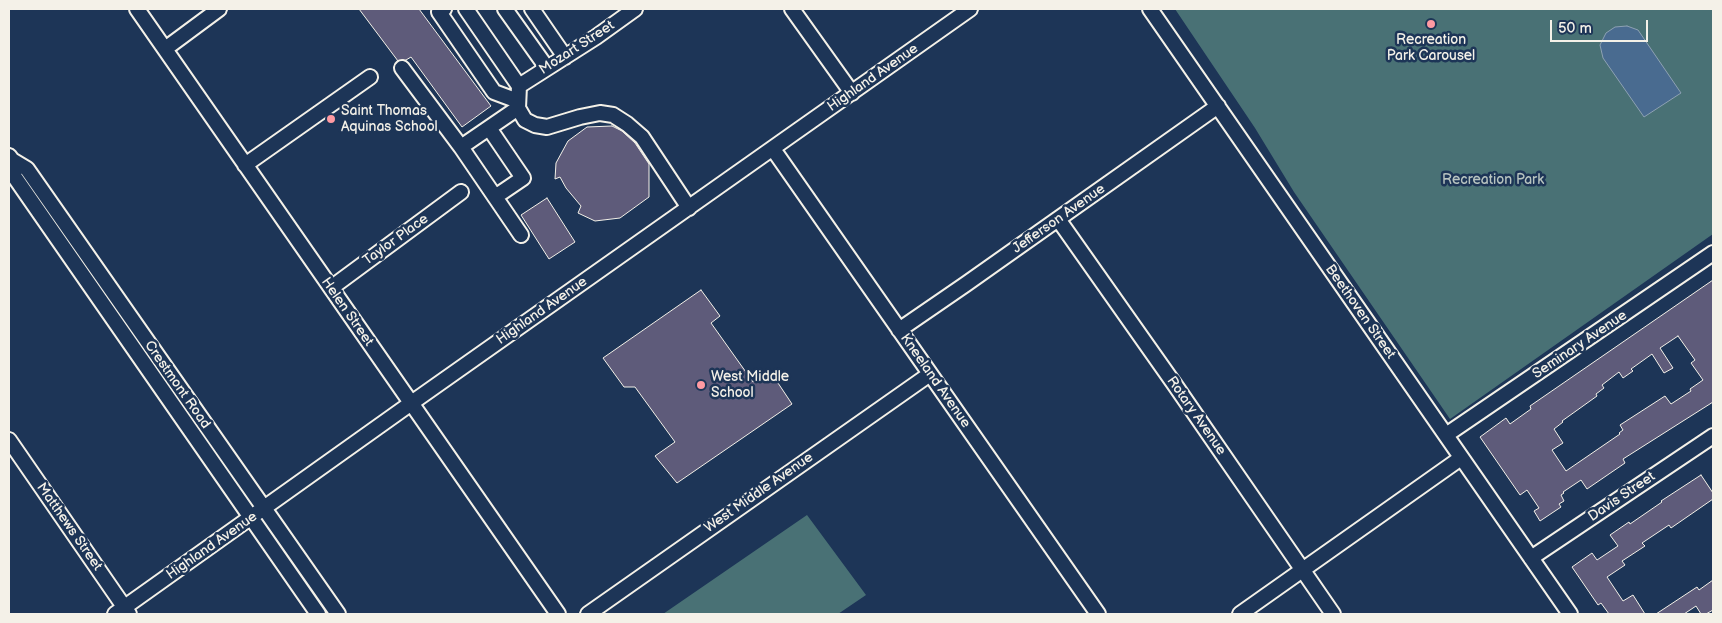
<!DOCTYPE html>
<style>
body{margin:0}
#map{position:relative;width:1722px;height:623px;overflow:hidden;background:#1d3557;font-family:"Balsamiq Sans",sans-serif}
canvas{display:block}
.frame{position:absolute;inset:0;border:10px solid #f4f1e8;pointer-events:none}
.scale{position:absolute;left:1550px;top:20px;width:98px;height:22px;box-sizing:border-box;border:2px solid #f4f1e8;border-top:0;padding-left:6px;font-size:15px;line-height:18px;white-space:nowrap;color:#f4f1e8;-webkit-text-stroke:4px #1d3557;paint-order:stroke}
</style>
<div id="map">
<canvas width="1722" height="623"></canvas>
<div class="frame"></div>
<div class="scale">50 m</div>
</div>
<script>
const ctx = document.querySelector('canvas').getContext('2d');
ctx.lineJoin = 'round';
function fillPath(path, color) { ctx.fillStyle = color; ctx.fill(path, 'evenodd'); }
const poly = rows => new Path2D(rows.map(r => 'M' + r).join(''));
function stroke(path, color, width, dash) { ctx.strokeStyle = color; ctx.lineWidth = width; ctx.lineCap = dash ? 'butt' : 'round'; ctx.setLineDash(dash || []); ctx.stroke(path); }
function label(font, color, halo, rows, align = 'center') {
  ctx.font = font + ' "Balsamiq Sans",sans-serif'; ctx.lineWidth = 5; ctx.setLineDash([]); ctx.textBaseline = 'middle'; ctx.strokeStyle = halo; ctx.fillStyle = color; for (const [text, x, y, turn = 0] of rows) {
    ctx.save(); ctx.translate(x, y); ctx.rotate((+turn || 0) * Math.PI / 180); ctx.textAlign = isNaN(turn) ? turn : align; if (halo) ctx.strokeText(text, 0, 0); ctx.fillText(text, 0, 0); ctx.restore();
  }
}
const green = poly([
 [1175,9,1713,9,1713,234,1450,419,1294,192,1255,128],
 [807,515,866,595,838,614,663,614]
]);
const water = poly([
 [1627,26,1638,30,1681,93,1644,117,1603,58,1600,45,1606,33,1615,27,1627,26]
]);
const building = poly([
 [359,9,419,9,491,106,462,127,411,57,406,60,398,61,359,9],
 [612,126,622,131,635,143,649,164,649,197,620,218,595,221,578,213,581,206,566,188,560,177,555,179,556,163,568,141,587,127,612,126],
 [547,198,575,242,549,259,521,215,547,198],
 [1713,280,1713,402,1623,459,1625,463,1587,489,1581,480,1563,492,1564,493,1561,495,1564,501,1559,504,1561,507,1540,521,1534,511,1539,508,1527,490,1520,495,1480,437,1506,418,1510,424,1531,409,1530,406,1713,280],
 [1678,336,1695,360,1691,363,1703,380,1690,389,1691,391,1671,404,1665,396,1620,425,1623,430,1619,433,1620,434,1566,471,1552,450,1563,443,1554,429,1563,422,1562,421,1597,396,1596,394,1604,388,1602,385,1619,372,1623,378,1633,371,1631,369,1652,354,1664,373,1673,368,1660,348,1678,336],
 [701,290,720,316,711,323,753,382,770,371,792,404,677,483,655,456,675,442,635,387,624,387,603,358,701,290],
 [1701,475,1713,493,1713,499,1671,528,1669,525,1642,543,1645,546,1622,561,1625,565,1607,577,1623,601,1633,595,1645,614,1609,614,1601,603,1598,605,1572,567,1592,553,1597,560,1618,546,1610,535,1629,522,1630,524,1662,502,1661,501,1701,475],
 [1713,580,1713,610,1706,614,1701,614,1696,606,1684,614,1656,614,1697,587,1699,590,1713,580]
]);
const minor = poly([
 [137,9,558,614],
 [444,9,439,12,494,92,518,101],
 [466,9,519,86,518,108,525,120,535,125,547,127,580,117,600,113,613,115,627,124,642,137,689,208],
 [505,9,547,68],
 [532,9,565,57],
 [792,9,852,93],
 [1150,9,1570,614],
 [165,49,219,9],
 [402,68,461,147,521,235],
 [519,86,596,37,635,9],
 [489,128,523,178,495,197],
 [461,147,518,108],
 [773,149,1098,614],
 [9,156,12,160,27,169,338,614],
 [12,160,14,176,318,614],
 [245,165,370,77],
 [1058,219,1175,385,1333,614],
 [331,288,461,192],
 [899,330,966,284,1218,106],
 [1446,435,1713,253],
 [9,440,129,614],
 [1531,558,1713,436],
 [115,614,410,404,970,9],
 [588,614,930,374],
 [1240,614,1461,458]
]);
const markers = [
 [1431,24,5,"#ff9aa2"],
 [331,119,5,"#ff9aa2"],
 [701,385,5,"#ff9aa2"]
];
const poiNames = [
 ["Recreation",1431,40,"center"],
 ["Park Carousel",1431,56,"center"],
 ["Saint Thomas",341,111],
 ["Aquinas School",341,127],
 ["West Middle",711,377],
 ["School",711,393]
];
const streetNames = [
 ["Mozart Street",577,48,-33],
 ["Highland Avenue",873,78,-35],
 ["Jefferson Avenue",1059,219,-35],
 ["Taylor Place",396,240,-36],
 ["Highland Avenue",542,311,-35],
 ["Helen Street",347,312,55],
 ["Beethoven Street",1360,312,55],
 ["Seminary Avenue",1580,345,-34],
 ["Kneeland Avenue",935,381,55],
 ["Crestmont Road",177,385,55],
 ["Rotary Avenue",1196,416,55],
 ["West Middle Avenue",759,493,-35],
 ["Davis Street",1622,497,-34],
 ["Matthews Street",69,527,55],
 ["Highland Avenue",212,546,-35]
];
const parkNames = [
 ["Recreation Park",1493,180]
];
fillPath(green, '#497175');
fillPath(water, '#496b90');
stroke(water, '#8da1b3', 1);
fillPath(building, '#5e5b7a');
stroke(building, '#f4f1e8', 1);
stroke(minor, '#f4f1e8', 18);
stroke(minor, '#1d3557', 14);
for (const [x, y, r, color] of markers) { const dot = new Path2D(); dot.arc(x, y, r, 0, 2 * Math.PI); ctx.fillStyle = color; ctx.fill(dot); stroke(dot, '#1d3557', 2); }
label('14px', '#f4f1e8', '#1d3557', poiNames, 'left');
label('14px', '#f4f1e8', '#1d3557', streetNames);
label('14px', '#b8c4c0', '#1d3557', parkNames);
</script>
